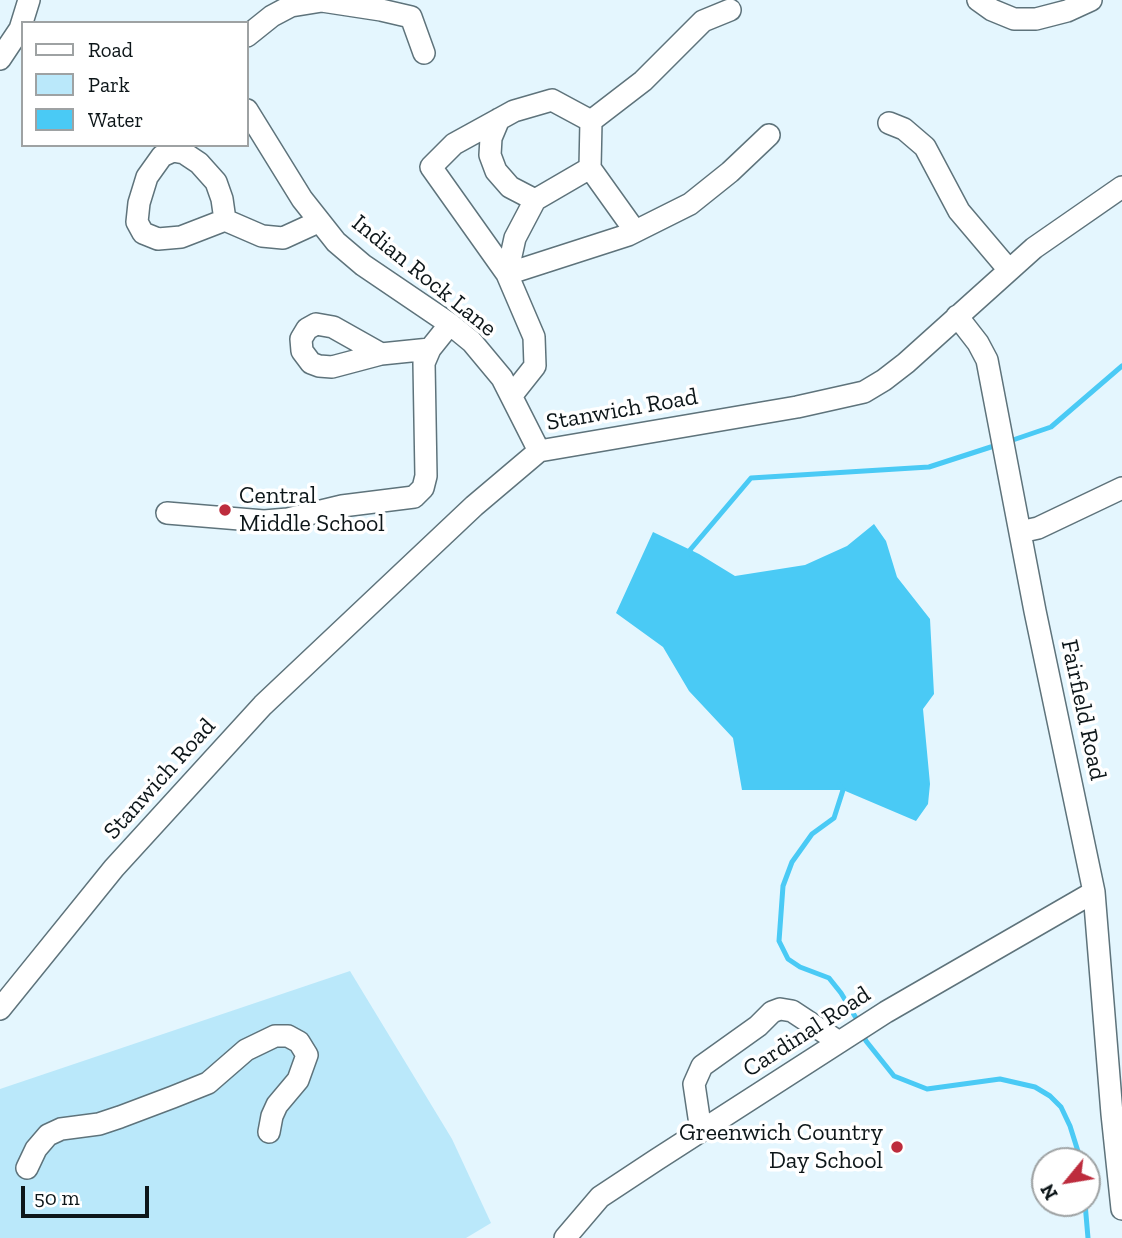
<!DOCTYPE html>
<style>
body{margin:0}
#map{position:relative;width:1122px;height:1238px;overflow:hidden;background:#e4f6fe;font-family:"Zilla Slab",serif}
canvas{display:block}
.legend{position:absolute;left:21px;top:21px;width:228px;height:126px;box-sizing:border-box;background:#fff;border:2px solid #9ea2a3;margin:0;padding:9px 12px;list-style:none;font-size:21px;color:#0d1619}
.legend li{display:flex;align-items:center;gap:14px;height:35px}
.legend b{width:35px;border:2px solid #9ea2a3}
.north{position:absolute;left:1031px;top:1147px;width:70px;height:70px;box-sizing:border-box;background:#fff;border:2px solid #9ea2a3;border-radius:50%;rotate:240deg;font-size:19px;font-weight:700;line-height:28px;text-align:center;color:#0d1619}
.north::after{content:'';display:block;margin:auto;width:24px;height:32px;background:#bd2c3d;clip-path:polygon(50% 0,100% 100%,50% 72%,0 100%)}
.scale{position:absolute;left:21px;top:1186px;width:128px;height:32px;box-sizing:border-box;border:4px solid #0d1619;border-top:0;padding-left:9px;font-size:21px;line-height:24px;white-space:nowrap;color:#0d1619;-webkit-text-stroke:5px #fff;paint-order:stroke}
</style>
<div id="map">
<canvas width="1122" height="1238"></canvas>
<ul class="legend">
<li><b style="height:9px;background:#fff"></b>Road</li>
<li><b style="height:19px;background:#bae8fa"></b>Park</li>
<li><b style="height:19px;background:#4acaf5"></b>Water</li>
</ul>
<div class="north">N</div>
<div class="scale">50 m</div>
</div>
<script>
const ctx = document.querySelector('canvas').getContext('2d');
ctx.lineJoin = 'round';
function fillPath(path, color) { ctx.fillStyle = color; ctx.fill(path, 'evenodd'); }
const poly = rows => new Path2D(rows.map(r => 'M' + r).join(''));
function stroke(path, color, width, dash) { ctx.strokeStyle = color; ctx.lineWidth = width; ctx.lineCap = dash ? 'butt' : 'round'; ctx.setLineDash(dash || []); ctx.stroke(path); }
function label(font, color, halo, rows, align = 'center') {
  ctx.font = font + ' "Zilla Slab",serif'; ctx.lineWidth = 7; ctx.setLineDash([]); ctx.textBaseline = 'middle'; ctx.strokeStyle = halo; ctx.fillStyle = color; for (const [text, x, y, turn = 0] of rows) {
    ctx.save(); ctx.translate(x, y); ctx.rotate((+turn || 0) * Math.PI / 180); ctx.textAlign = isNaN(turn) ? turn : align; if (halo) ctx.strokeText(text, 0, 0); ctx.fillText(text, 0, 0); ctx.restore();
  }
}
const green = poly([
 [350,971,452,1139,491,1223,466,1238,0,1238,0,1089]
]);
const water = poly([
 [874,524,886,541,897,577,930,619,934,694,923,709,930,784,928,804,916,821,843,790,742,790,733,738,689,691,663,647,616,613,653,532,699,554,735,576,805,565,847,546]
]);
const stream = poly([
 [1007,442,1051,427,1122,366],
 [692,556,690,550,751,478,929,467,997,445],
 [839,784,843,790,834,818,812,834,792,862,783,886,779,941,788,959,800,967,829,978,841,993,859,1023],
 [862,1032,866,1041,894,1076,927,1089,1000,1079,1035,1087,1050,1096,1061,1107,1070,1126,1081,1161],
 [1085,1203,1088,1238]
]);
const minor = poly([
 [978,0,992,10,1014,19,1036,19,1067,11,1091,0],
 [247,36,272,16,291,6,322,1,381,10,411,17,424,53],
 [0,59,20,29,29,0],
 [247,110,302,199,336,242,363,265,450,324,472,342,502,378,539,451],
 [499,119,491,138,490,155,496,171,510,187,535,200],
 [591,121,552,100,514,111,454,144,431,167,507,274,628,235,690,204,730,172,769,135],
 [889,123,904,129,925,147,959,211,1009,270],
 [590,168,635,231],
 [225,220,222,199,216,182,199,163,184,153,173,151,162,156,147,177,139,203,137,222,143,233,158,239,181,237,225,220,262,236,283,238,318,222],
 [957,316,978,343,987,360,1035,611,1094,892,1112,1114,1122,1209],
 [381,354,332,367,319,366,311,363,302,351,301,339,307,329,316,324,333,327,381,354,430,349],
 [512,395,535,366,534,337,507,274,515,238,535,200,590,168,591,121,643,81,703,21,730,10],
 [167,513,264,521,288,519,342,506,414,497,423,488,426,476,424,363,430,349,450,324],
 [1020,532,1038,528,1122,488],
 [0,1009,114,868,263,705,474,506,539,451,797,407,864,392,884,380,906,363,1034,248,1122,187],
 [701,1131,694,1084,702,1066,758,1026,772,1012,780,1009,792,1011,839,1042],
 [27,1168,36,1149,48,1135,61,1129,99,1124,120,1117,173,1097,208,1083,246,1050,275,1036,288,1036,299,1042,307,1055,298,1080,277,1105,272,1116,269,1132],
 [565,1238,600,1197,656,1160,886,1012,1094,892]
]);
const markers = [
 [225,510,7,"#bd2c3d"],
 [897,1147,7,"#bd2c3d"]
];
const streetNames = [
 ["Indian Rock Lane",424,276,39],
 ["Stanwich Road",622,410,-10],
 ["Fairfield Road",1083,710,78],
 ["Stanwich Road",160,779,-48],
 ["Cardinal Road",807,1032,-33]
];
const poiNames = [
 ["Central",239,496],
 ["Middle School",239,524],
 ["Greenwich Country",883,1133,"right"],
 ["Day School",883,1161,"right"]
];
fillPath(green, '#bae8fa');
fillPath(water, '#4acaf5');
stroke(stream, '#4acaf5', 5);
stroke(minor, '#5e737b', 24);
stroke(minor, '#fff', 21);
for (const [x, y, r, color] of markers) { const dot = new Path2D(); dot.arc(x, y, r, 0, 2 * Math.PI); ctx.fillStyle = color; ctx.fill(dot); stroke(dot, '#fff', 2.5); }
label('24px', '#0d1619', '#fff', streetNames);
label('24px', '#0d1619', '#fff', poiNames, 'left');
</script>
